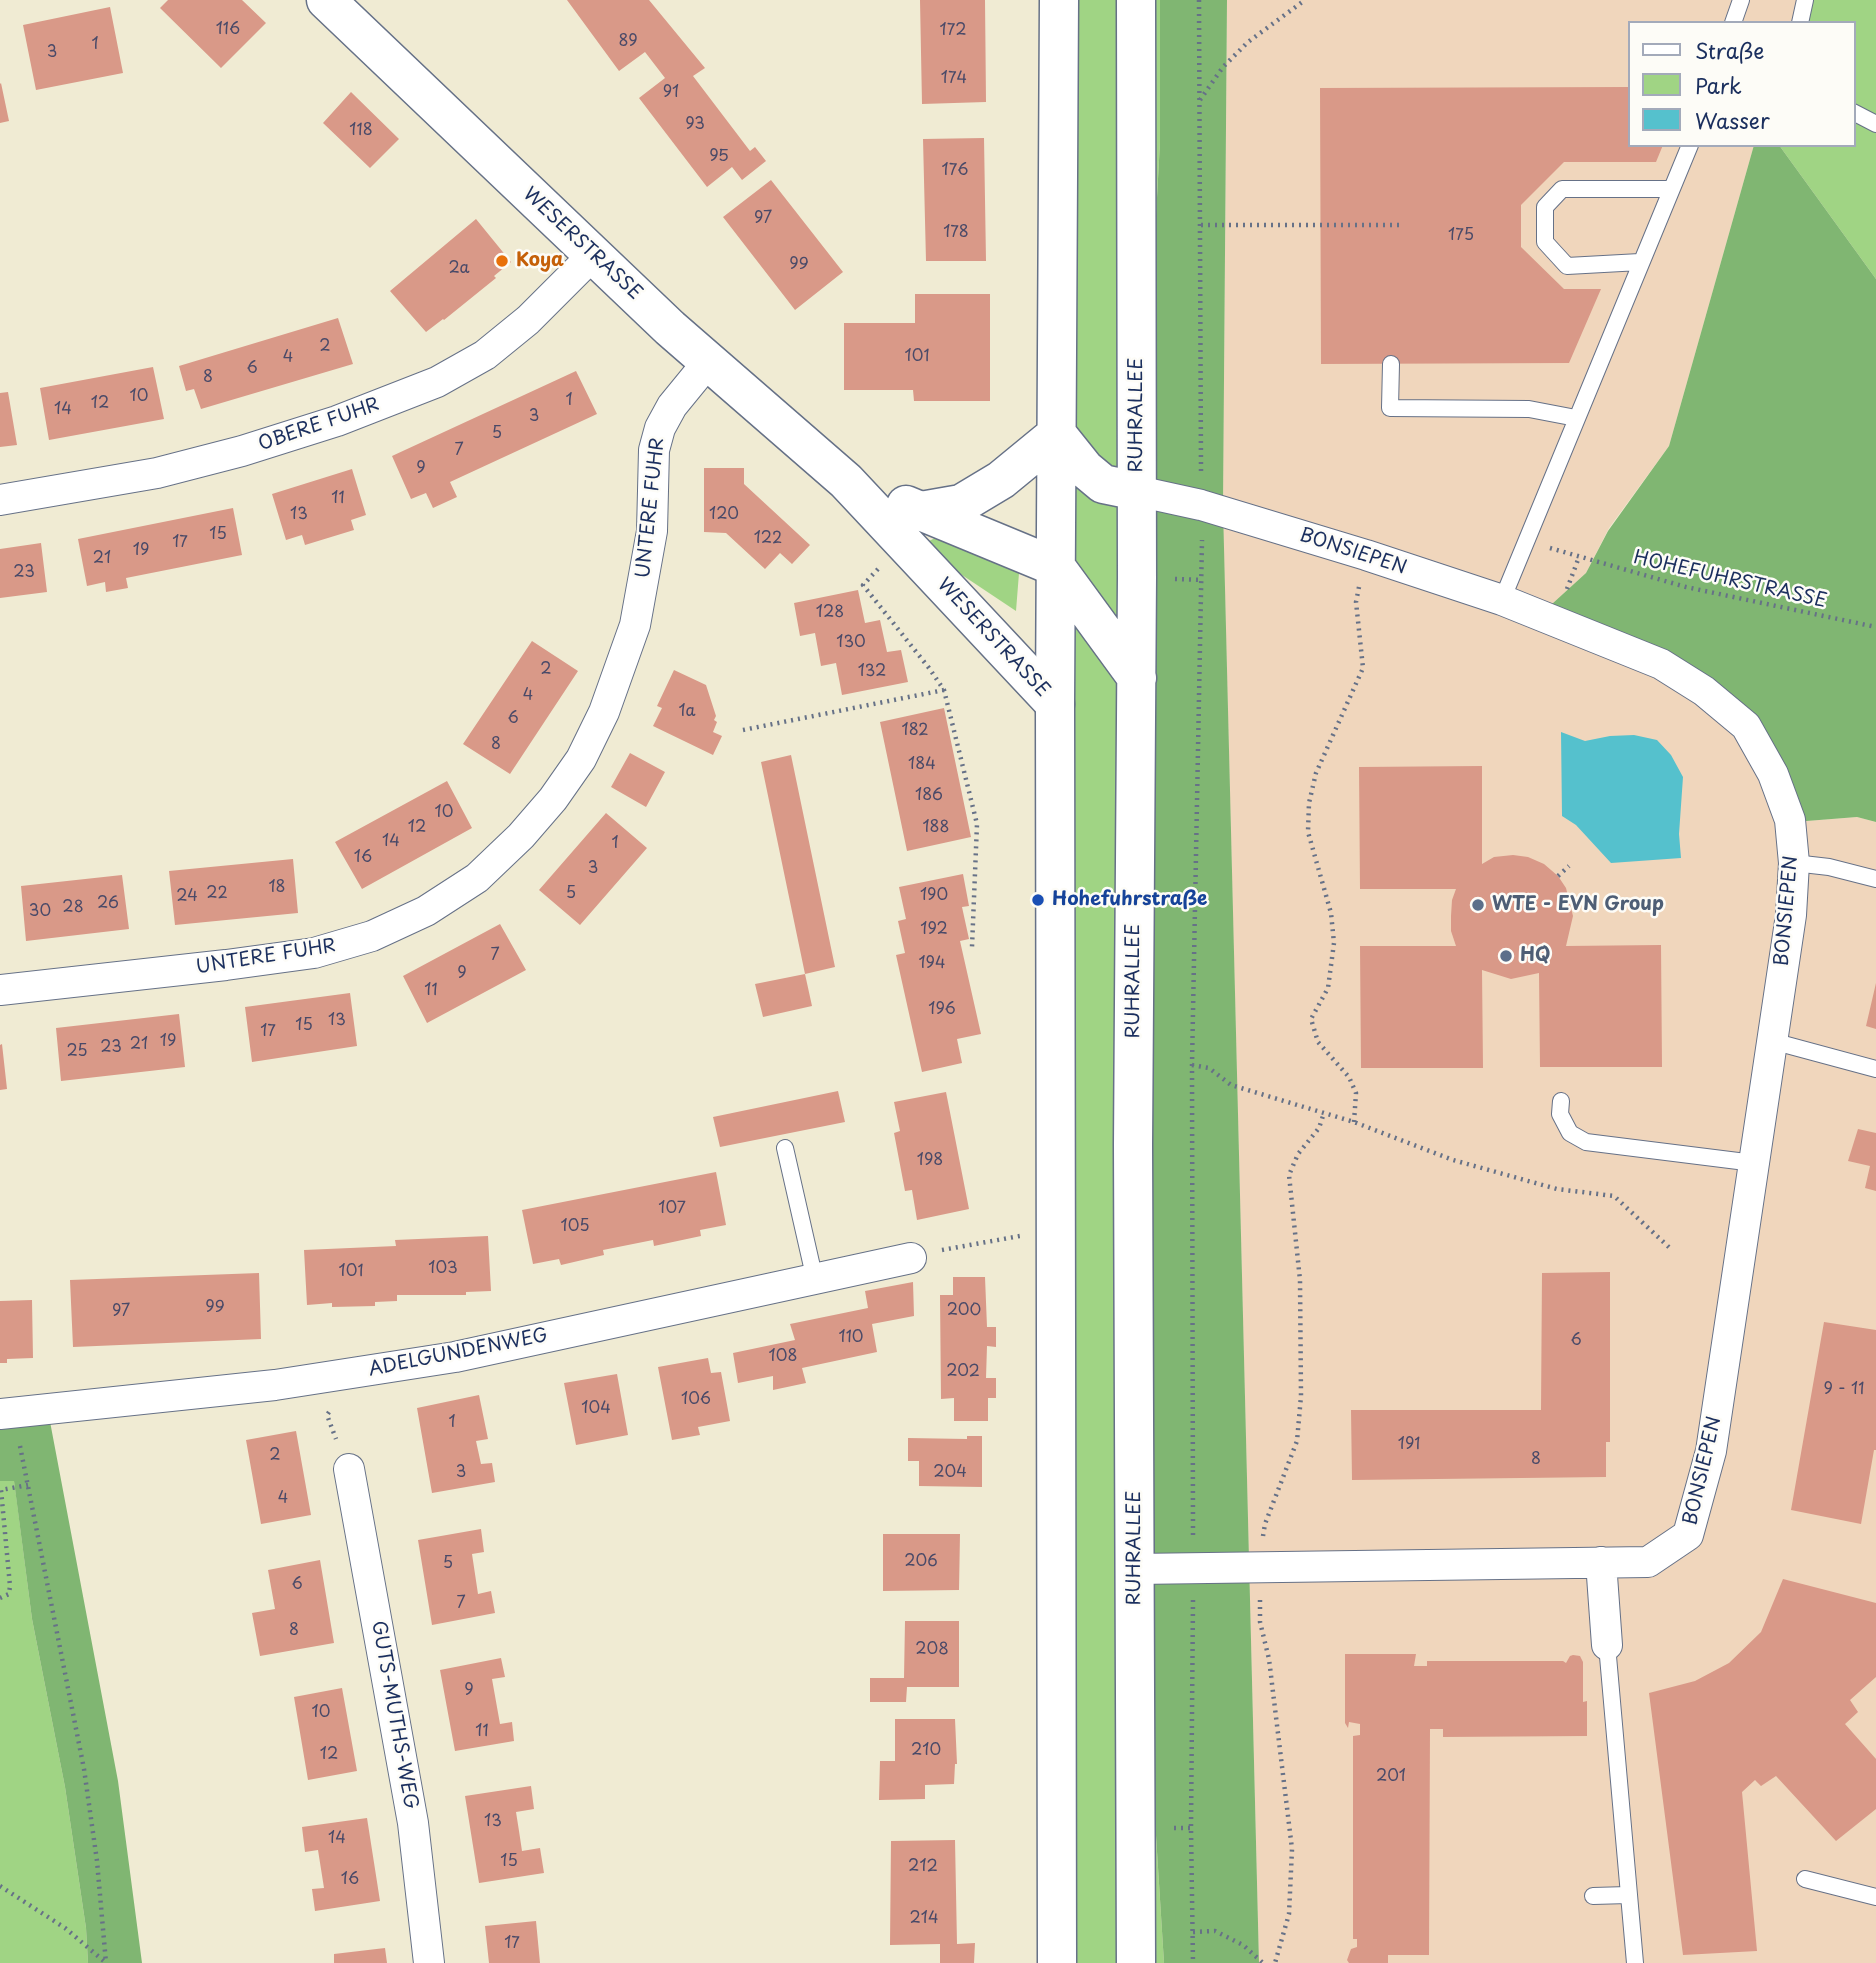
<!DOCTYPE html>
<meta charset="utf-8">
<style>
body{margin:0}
#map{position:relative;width:1876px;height:1963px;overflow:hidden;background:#f0ebd3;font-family:"Playpen Sans",sans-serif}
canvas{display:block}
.legend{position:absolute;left:1628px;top:21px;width:228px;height:126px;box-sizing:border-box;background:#fdfcf7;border:2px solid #a3aaba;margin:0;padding:9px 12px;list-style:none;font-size:21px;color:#1b2f5e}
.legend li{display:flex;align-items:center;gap:14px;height:35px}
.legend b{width:35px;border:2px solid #a3aaba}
</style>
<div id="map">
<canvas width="1876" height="1963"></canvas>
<ul class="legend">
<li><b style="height:9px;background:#fff"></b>Straße</li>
<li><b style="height:19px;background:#a0d484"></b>Park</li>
<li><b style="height:19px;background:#55c1cd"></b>Wasser</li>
</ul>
</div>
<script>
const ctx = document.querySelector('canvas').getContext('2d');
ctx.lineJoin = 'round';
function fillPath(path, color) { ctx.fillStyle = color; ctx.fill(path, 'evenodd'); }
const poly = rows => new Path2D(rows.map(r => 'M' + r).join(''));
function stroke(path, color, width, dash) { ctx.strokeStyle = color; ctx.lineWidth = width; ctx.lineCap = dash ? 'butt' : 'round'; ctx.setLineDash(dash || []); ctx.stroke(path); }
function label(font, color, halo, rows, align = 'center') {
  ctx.font = font + ' "Playpen Sans",sans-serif'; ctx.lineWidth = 5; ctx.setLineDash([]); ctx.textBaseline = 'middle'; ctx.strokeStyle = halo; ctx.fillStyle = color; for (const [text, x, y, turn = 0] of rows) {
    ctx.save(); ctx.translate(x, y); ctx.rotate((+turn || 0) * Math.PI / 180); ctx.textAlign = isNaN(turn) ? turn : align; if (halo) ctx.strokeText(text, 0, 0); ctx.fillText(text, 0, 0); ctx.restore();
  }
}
const built = poly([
 [1227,0,1803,0,1798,23,1629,23,1629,145,1754,145,1669,446,1609,528,1586,573,1541,614,1223,507],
 [1223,516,1662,667,1745,727,1794,822,1857,817,1876,822,1876,1963,1259,1963]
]);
const green = poly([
 [1062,0,1160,0,1160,142,1148,363,1148,1708,1164,1963,1059,1963],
 [1807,0,1876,0,1876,279,1779,145,1853,145,1853,23,1801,23],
 [939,536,1019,573,1016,611,932,555,929,541],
 [14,1480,32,1619,65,1787,86,1928,88,1963,0,1963,0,1481]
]);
const forest = poly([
 [1160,0,1227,0,1223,507,1259,1963,1164,1963,1148,1708,1148,363,1160,142],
 [1754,145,1779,145,1876,279,1876,822,1857,817,1794,822,1747,724,1541,614,1586,573,1608,531,1669,446],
 [48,1411,118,1781,142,1963,88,1963,86,1928,65,1787,32,1619,14,1481,0,1481,0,1417]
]);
const water = poly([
 [1561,732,1585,741,1610,736,1634,735,1657,740,1671,755,1683,777,1679,834,1681,858,1611,863,1576,825,1562,816]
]);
const building = poly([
 [168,0,242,0,266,23,221,68,160,8],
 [567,0,649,0,705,68,693,76,750,151,755,147,766,161,742,180,732,167,707,187,639,98,665,78,645,52,619,71],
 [920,0,985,0,986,102,922,104],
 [110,7,123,73,36,90,23,25],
 [1,83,9,121,0,123,0,84],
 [1629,87,1629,145,1663,145,1656,162,1564,162,1521,205,1521,247,1564,289,1601,289,1569,363,1321,364,1320,88],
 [351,92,399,139,370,168,323,123],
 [984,138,986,261,926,261,923,139],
 [771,180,843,272,795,310,723,217],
 [476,219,511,262,494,276,496,278,444,320,443,319,426,332,390,291],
 [915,294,990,294,990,401,914,401,913,390,844,390,844,323,915,323],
 [338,318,353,364,201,409,194,389,186,391,179,366],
 [153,367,164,419,49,440,40,388],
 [576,371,597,414,450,482,457,497,433,508,426,493,411,499,392,456],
 [8,392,17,445,0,447,0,393],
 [704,468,744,468,744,484,810,545,792,564,780,553,765,569,726,533,704,532],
 [352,469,366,515,351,520,354,530,305,545,302,535,286,540,272,494],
 [233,508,242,555,126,578,128,588,106,592,105,582,87,586,78,539],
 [41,543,47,592,0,598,0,549],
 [858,590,865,623,880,620,887,652,901,650,908,682,842,695,836,663,821,666,815,633,800,636,794,603],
 [532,641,578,671,510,774,463,744],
 [674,670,706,685,716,716,714,720,717,722,713,732,722,736,713,755,653,726,662,708,657,706],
 [944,708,971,837,907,851,880,722],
 [630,753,665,772,646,807,611,787],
 [791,755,835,967,805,974,761,762],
 [1482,766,1482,864,1494,857,1513,855,1528,857,1544,864,1558,876,1566,888,1573,916,1566,946,1661,945,1662,1067,1540,1067,1539,973,1511,979,1482,970,1483,1068,1361,1068,1360,946,1456,946,1451,931,1451,916,1452,900,1456,889,1360,889,1359,767],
 [447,781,472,828,362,889,335,842],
 [606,813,647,848,580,925,539,890],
 [293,859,298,913,175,925,169,871],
 [963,874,969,906,962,907,969,939,960,941,981,1034,957,1039,962,1063,922,1072,896,955,905,953,898,921,906,919,899,887],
 [122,875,129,929,26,941,21,886],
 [500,924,526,970,427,1023,403,976],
 [805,974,812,1006,763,1017,755,984],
 [1876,983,1876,1029,1866,1026],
 [350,993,357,1046,252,1062,245,1007],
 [179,1014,185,1067,61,1081,56,1028],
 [2,1044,7,1089,0,1090,0,1045],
 [838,1091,845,1122,720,1147,713,1117],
 [946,1092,969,1209,917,1220,912,1190,905,1191,894,1133,900,1131,894,1102],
 [1858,1129,1876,1133,1876,1191,1865,1188,1870,1166,1848,1161],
 [716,1172,726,1225,700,1230,701,1236,654,1246,653,1240,603,1250,604,1255,561,1265,559,1259,533,1264,522,1210],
 [488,1236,491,1291,466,1292,466,1295,397,1295,397,1301,375,1302,375,1306,332,1307,332,1303,307,1305,304,1250,396,1246,395,1240],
 [1610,1272,1610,1442,1606,1442,1606,1477,1352,1480,1351,1410,1541,1410,1542,1273],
 [259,1273,261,1339,73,1347,70,1280],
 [953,1277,985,1277,987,1327,996,1327,996,1347,987,1346,986,1378,996,1378,996,1398,988,1398,988,1421,954,1421,954,1398,941,1399,940,1295,953,1295],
 [913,1282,914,1316,872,1324,877,1352,802,1368,806,1383,773,1390,773,1376,738,1383,733,1353,795,1340,790,1324,868,1308,865,1291],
 [32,1300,33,1358,7,1359,7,1363,0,1363,0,1301],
 [1824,1322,1876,1330,1876,1450,1874,1450,1861,1524,1791,1510],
 [708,1358,711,1373,721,1372,730,1421,698,1427,700,1435,672,1440,658,1367],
 [617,1374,628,1435,576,1445,564,1383],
 [479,1395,488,1439,476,1441,481,1464,492,1463,495,1482,432,1493,417,1408],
 [296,1431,311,1515,261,1524,246,1440],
 [967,1436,982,1436,982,1487,919,1486,919,1461,908,1461,908,1438,967,1439],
 [481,1529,484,1552,472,1554,478,1594,491,1591,495,1613,432,1625,418,1540],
 [883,1534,960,1534,959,1590,883,1591],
 [320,1560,334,1643,260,1656,252,1613,275,1609,268,1570],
 [1783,1579,1876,1603,1876,1677,1850,1700,1858,1712,1845,1724,1876,1759,1876,1809,1836,1841,1776,1776,1761,1786,1755,1780,1742,1792,1757,1951,1683,1955,1649,1693,1695,1681,1729,1663,1761,1632],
 [905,1621,959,1621,959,1687,907,1687,906,1702,870,1702,870,1678,904,1678],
 [1345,1654,1416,1654,1414,1666,1427,1666,1427,1661,1563,1661,1566,1663,1570,1656,1573,1655,1580,1656,1583,1662,1583,1702,1587,1701,1587,1736,1443,1737,1443,1729,1430,1729,1429,1955,1388,1955,1388,1963,1349,1963,1347,1960,1351,1949,1357,1947,1357,1939,1353,1939,1353,1736,1360,1735,1360,1724,1349,1722,1348,1728,1345,1723],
 [501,1658,505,1677,492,1679,500,1724,512,1722,514,1741,455,1751,440,1670],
 [342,1688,357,1771,308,1780,294,1697],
 [895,1719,955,1719,957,1764,955,1764,954,1784,925,1785,925,1799,879,1800,880,1761,895,1761],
 [531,1786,534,1809,516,1812,519,1831,522,1851,540,1848,544,1873,479,1883,465,1796],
 [367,1818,380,1901,315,1911,312,1889,324,1888,318,1850,305,1852,302,1827],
 [955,1840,957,1944,975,1943,974,1963,940,1963,940,1944,890,1945,891,1841],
 [536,1921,540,1963,489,1963,485,1926],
 [385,1948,387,1963,334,1963,334,1954]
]);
const path = poly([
 [1199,0,1201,471],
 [1200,100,1223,67,1248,42,1305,0],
 [1201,225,1400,225],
 [1550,548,1686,587,1876,627],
 [878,569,863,585,929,668,944,690,977,824,972,947],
 [1175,579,1202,580],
 [1567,589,1579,557],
 [743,730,944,690],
 [1558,876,1569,866],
 [1192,1065,1209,1068,1231,1085,1354,1122,1453,1160,1557,1189,1614,1196,1672,1250],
 [1354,1122,1356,1093,1349,1077,1318,1042,1311,1019,1328,988,1334,943,1331,913,1308,832,1309,803,1316,773,1363,668,1356,602,1359,587],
 [942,1250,1020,1236],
 [329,1412,327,1415,336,1439],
 [20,1446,84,1769,97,1861,106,1963],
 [1193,1535,1192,1065,1202,540],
 [1263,1536,1265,1524,1297,1441,1301,1396,1300,1280,1289,1175,1298,1154,1319,1128,1324,1113],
 [0,1598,9,1594,10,1586,1,1490,28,1485],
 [1193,1600,1191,1828,1193,1963],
 [1260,1600,1260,1622,1269,1659,1292,1849,1289,1914,1275,1963],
 [1174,1828,1191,1828],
 [0,1886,65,1928,105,1962],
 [1193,1932,1215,1931,1243,1945,1263,1963]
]);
const service = poly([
 [1733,23,1741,0],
 [1800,23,1805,0],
 [1853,112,1876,124],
 [1640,262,1567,266,1545,242,1545,207,1562,189,1671,189],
 [1391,364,1390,408,1529,409,1576,418],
 [1502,600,1690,145],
 [1794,863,1829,867,1876,879],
 [1772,1041,1876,1069],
 [1561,1101,1560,1114,1570,1133,1586,1142,1754,1163],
 [785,1148,815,1280],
 [1607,1645,1635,1963],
 [1805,1879,1876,1897],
 [1593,1896,1628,1895]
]);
const minor = poly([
 [0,500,157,473,242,451,337,421,437,382,485,355,528,320,593,255],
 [0,990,226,965,314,953,372,936,426,911,477,878,521,836,553,799,581,759,604,712,635,625,652,531,654,450,660,428,672,406,708,362],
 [0,1414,275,1385,455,1357,911,1258],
 [349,1469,413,1823,429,1963],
 [1601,1562,1607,1645],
 [1135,1569,1648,1562,1688,1535,1711,1451,1791,915,1794,863,1790,820,1773,774,1746,726,1704,691,1661,664,1502,600,1366,555,1201,505,1137,491]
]);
const tertiary = poly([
 [326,0,670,328,846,481,1055,704],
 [906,505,1056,567]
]);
const primary = poly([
 [1057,434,1085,469,1103,484,1137,491],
 [921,511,961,504,1001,480,1057,434],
 [1056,567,1137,678],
 [1057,1963,1055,704,1059,0],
 [1136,1963,1133,1144,1137,577,1136,0]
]);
const markers = [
 [502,261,7,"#e8710a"],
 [1038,900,7,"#1a4fb4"],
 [1478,905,7,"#5c6f8a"],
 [1506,956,7,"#5c6f8a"]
];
const numberNames = [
 ["116",228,30],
 ["172",953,31],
 ["89",628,42],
 ["1",95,45],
 ["3",52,53],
 ["174",954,79],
 ["91",671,93],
 ["93",695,125],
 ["118",361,131],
 ["95",719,157],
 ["176",955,171],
 ["97",763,219],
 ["178",956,233],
 ["175",1461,236],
 ["99",799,265],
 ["2a",459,269],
 ["2",325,347],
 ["101",917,357],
 ["4",288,358],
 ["6",252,369],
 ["8",208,378],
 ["10",139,397],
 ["1",569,401],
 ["12",100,404],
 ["14",63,410],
 ["3",534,417],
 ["5",497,434],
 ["7",459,451],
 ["9",421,469],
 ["11",338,499],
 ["13",299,515],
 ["120",724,515],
 ["15",218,535],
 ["122",768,539],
 ["17",180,543],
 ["19",141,551],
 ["21",102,559],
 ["23",24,573],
 ["128",830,613],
 ["130",851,643],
 ["2",546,670],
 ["132",872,672],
 ["4",528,696],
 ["1a",687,712],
 ["6",513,719],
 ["182",915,731],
 ["8",496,745],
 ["184",922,765],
 ["186",929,796],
 ["10",444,813],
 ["12",417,828],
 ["188",936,828],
 ["14",391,842],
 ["1",615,844],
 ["16",363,858],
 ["3",593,869],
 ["18",277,888],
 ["22",217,894],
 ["5",571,894],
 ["190",934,896],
 ["24",187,897],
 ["26",108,904],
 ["28",73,908],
 ["30",40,912],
 ["192",934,930],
 ["7",495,956],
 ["194",932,964],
 ["9",462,974],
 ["11",431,991],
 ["196",942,1010],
 ["13",337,1021],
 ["15",304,1026],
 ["17",268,1032],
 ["19",168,1042],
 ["21",139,1045],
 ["23",111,1048],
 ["25",77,1052],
 ["198",930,1161],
 ["107",672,1209],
 ["105",575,1227],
 ["103",443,1269],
 ["101",351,1272],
 ["99",215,1308],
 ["200",964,1311],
 ["97",121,1312],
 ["110",851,1338],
 ["6",1576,1341],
 ["108",783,1357],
 ["202",963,1372],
 ["9 - 11",1844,1390],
 ["106",696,1400],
 ["104",596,1409],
 ["1",452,1423],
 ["191",1409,1445],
 ["2",275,1456],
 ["8",1536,1460],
 ["3",461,1473],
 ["204",950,1473],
 ["4",283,1499],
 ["206",921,1562],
 ["5",448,1564],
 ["6",297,1585],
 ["7",461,1604],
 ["8",294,1631],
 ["208",932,1650],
 ["9",469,1691],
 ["10",321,1713],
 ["11",482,1732],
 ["210",926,1751],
 ["12",329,1755],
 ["201",1391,1777],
 ["13",493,1822],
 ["14",337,1839],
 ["15",509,1862],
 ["212",923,1867],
 ["16",350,1880],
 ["214",924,1919],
 ["17",512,1944]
];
const streetNames = [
 ["WESERSTRASSE",582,244,43],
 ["RUHRALLEE",1137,415,-90],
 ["OBERE FUHR",319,425,-19],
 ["UNTERE FUHR",651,508,-84],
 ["BONSIEPEN",1353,552,18],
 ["HOHEFUHRSTRASSE",1730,580,13],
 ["WESERSTRASSE",993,638,47],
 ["BONSIEPEN",1787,911,-85],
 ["UNTERE FUHR",266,957,-9],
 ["RUHRALLEE",1134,981,-90],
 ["ADELGUNDENWEG",458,1353,-11],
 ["BONSIEPEN",1703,1471,-77],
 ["RUHRALLEE",1135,1548,-90],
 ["GUTS-MUTHS-WEG",394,1715,80]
];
const foodNames = [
 ["Koya",516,261]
];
const transitNames = [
 ["Hohefuhrstraße",1052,900]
];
const serviceNames = [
 ["WTE - EVN Group",1492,905],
 ["HQ",1520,956]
];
fillPath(built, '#f0d6bc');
fillPath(green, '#a0d484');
fillPath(forest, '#80b672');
fillPath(water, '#55c1cd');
fillPath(building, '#d99988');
stroke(service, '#667187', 18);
stroke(minor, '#667187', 32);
stroke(tertiary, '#667187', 41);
stroke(primary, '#667187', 41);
stroke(path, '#667187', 4.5, [2, 5]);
stroke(service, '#fff', 16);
stroke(minor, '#fff', 30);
stroke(tertiary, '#fff', 38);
stroke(primary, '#fff', 38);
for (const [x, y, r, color] of markers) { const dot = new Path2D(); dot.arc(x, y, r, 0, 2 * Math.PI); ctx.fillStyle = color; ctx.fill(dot); stroke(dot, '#fdfcf7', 2.5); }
label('16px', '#4a4a68', null, numberNames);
label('19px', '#1b2f5e', '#fdfcf7', streetNames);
label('bold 19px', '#c56008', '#fdfcf7', foodNames, 'left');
label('bold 19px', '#164399', '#fdfcf7', transitNames, 'left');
label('bold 19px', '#4e5e75', '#fdfcf7', serviceNames, 'left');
</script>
